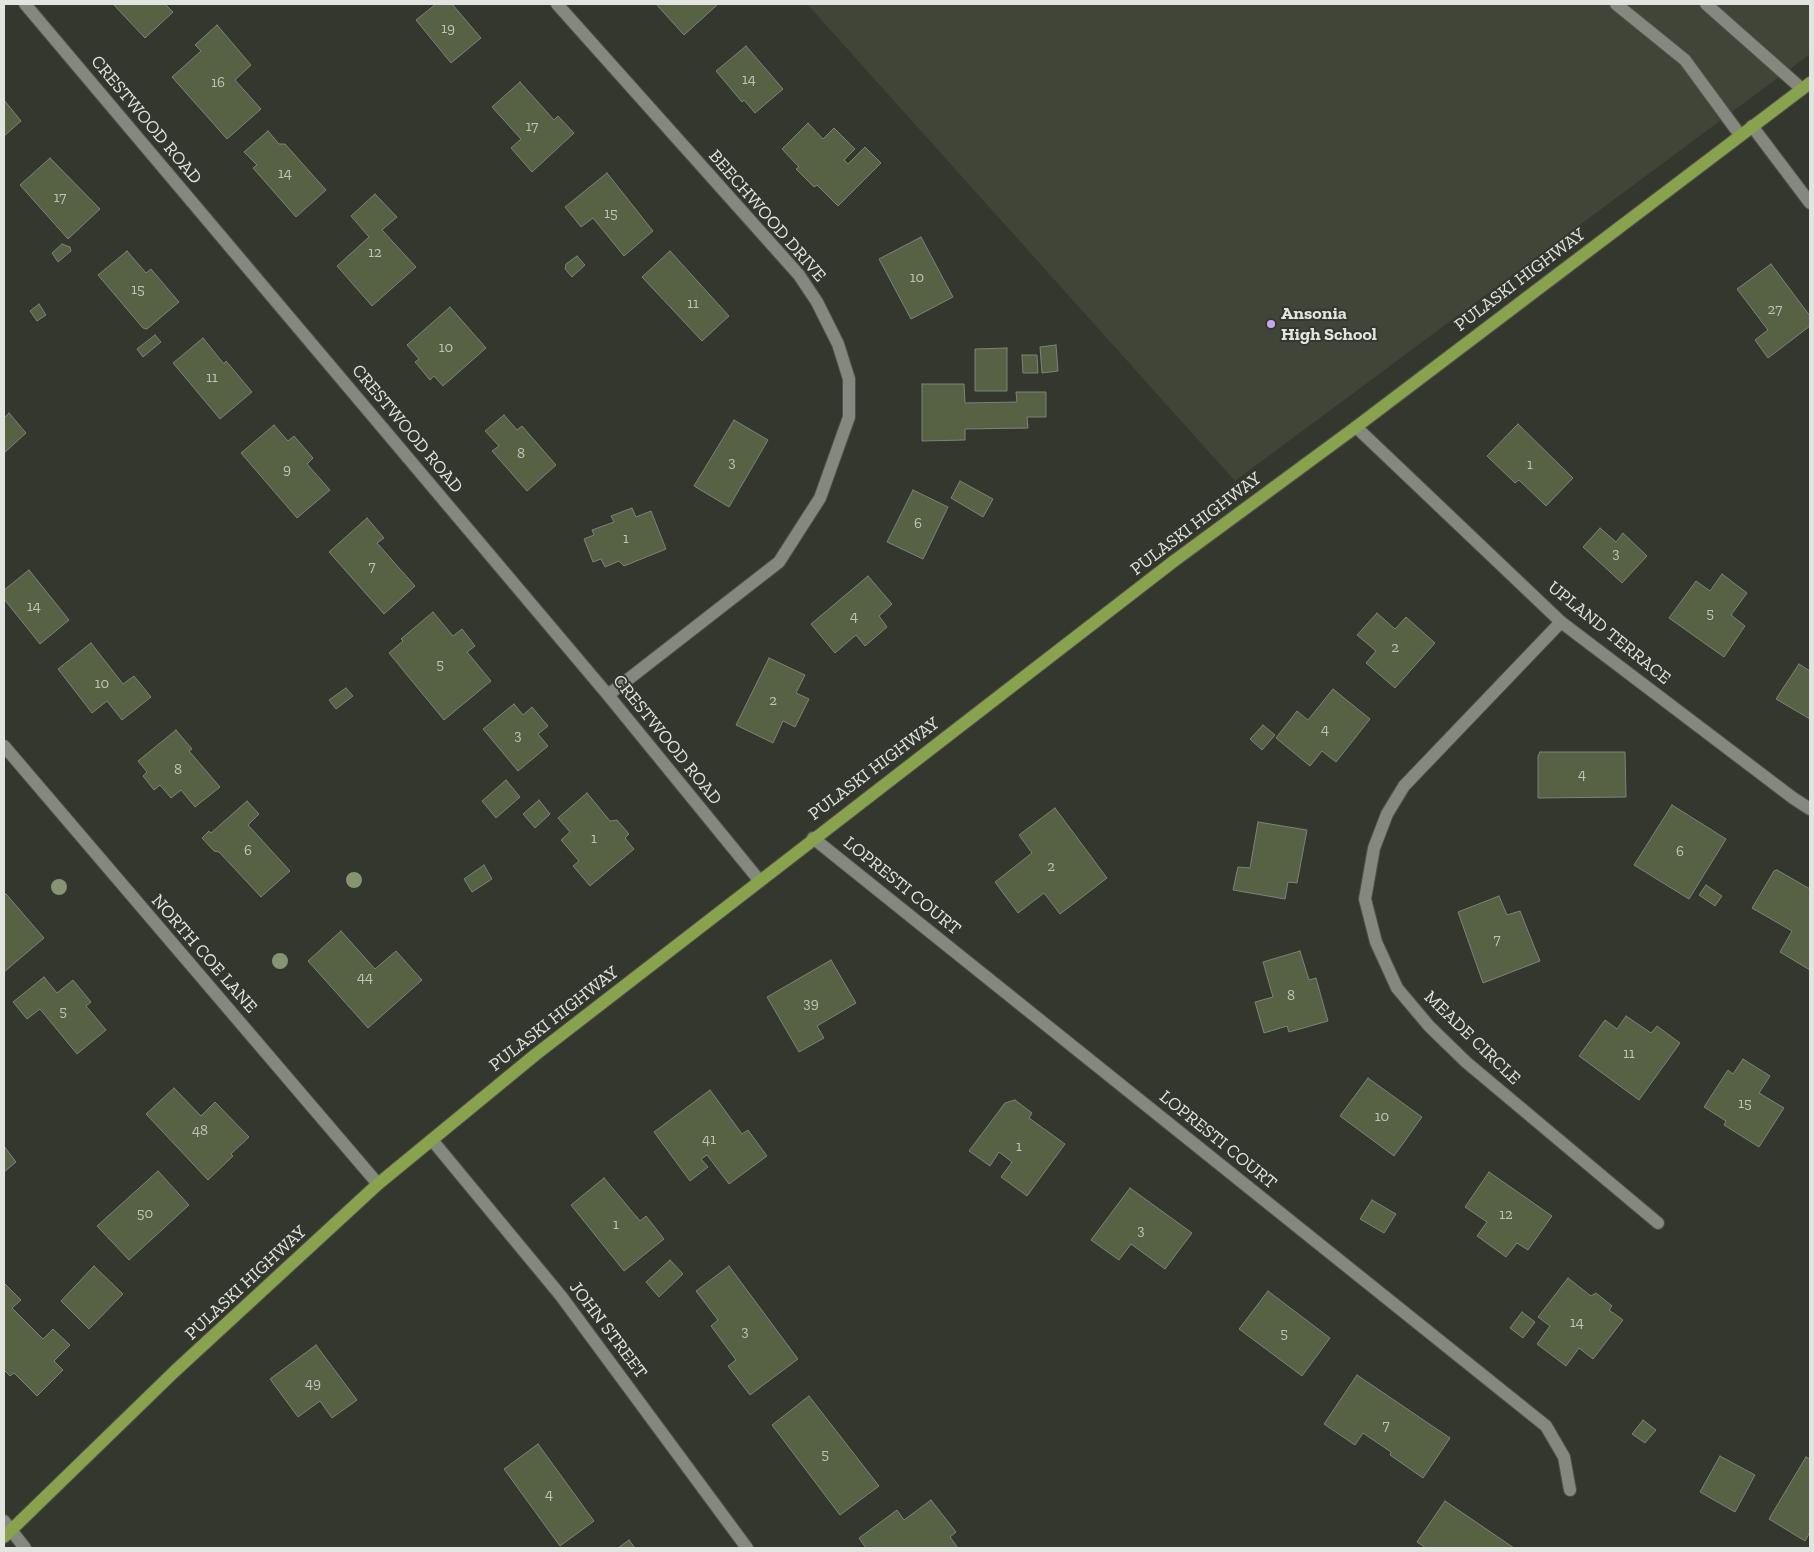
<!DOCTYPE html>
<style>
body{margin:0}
#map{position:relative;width:1814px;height:1552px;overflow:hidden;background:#33372e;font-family:"Zilla Slab",serif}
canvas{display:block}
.frame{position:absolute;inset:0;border:5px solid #e2e5df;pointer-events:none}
</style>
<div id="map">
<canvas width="1814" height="1552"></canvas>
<div class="frame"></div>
</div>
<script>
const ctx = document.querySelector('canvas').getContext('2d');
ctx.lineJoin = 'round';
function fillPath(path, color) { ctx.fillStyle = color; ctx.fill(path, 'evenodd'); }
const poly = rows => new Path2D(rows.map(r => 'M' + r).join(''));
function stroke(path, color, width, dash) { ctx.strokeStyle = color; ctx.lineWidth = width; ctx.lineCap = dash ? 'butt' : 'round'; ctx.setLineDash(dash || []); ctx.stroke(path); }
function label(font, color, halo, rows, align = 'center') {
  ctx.font = font + ' "Zilla Slab",serif'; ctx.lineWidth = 4; ctx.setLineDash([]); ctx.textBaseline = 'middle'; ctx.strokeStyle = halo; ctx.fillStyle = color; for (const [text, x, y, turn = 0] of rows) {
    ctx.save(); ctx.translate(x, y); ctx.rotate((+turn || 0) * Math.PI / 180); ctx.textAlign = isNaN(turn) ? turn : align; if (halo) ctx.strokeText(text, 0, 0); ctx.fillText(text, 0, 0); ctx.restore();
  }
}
const built = poly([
 [807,4,1810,4,1810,54,1235,481]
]);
const building = poly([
 [113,4,165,4,173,12,145,38,113,4],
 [436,4,452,4,481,38,451,63,416,20,436,4],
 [656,4,716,4,717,5,684,35,656,4],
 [217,25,251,65,235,80,261,109,227,139,172,77,201,51,195,45,217,25],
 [746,46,783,89,755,113,744,100,742,102,716,71,746,46],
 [520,82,554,120,558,116,574,133,532,172,511,148,521,139,492,107,520,82],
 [4,100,21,121,4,136,4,100],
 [808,123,823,139,834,128,855,149,844,160,848,164,865,147,881,163,838,206,817,185,814,187,796,169,799,167,782,149,808,123],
 [268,131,279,144,285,144,326,190,296,217,253,168,257,165,244,152,268,131],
 [50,158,100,209,68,239,20,185,50,158],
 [607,173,653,231,624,256,593,218,581,227,565,207,607,173],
 [375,194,397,217,382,230,416,267,372,306,337,266,369,237,351,216,375,194],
 [921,237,953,297,911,319,879,259,921,237],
 [62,244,70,247,71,251,58,262,52,253,62,244],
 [127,251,146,273,151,269,179,302,147,329,143,328,98,275,127,251],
 [670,251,729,316,702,341,642,277,670,251],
 [577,256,585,265,572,277,565,269,566,264,577,256],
 [1771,264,1810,316,1810,326,1768,358,1755,340,1768,330,1737,289,1771,264],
 [39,304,46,315,37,321,30,311,39,304],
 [450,307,486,348,443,386,434,376,430,380,415,362,419,359,407,345,450,307],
 [155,335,161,342,143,357,137,349,155,335],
 [203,338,224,364,226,361,252,392,220,419,173,363,203,338],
 [1056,345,1058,371,1042,373,1040,347,1056,345],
 [1007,348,1007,391,975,391,975,349,1007,348],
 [1022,355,1037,355,1038,373,1023,373,1022,355],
 [922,384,964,384,965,403,1017,402,1016,392,1046,392,1046,417,1027,417,1028,428,965,429,965,440,922,441,922,384],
 [9,413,26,433,4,453,4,418,9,413],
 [504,415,517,430,522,426,556,465,527,491,492,451,499,446,485,431,504,415],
 [734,420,768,440,729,507,694,486,734,420],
 [1518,424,1573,478,1546,506,1519,480,1515,483,1487,456,1518,424],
 [274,425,288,441,294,436,313,458,307,464,330,490,297,518,241,453,274,425],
 [960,481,993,499,983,517,951,498,960,481],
 [913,490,948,507,923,559,887,542,913,490],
 [632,508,636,517,651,511,666,549,624,566,619,561,605,567,601,559,593,562,584,539,594,535,592,530,614,522,611,516,632,508],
 [367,518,384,538,377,543,415,586,384,614,329,552,367,518],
 [1600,528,1616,542,1623,533,1647,556,1622,583,1583,547,1600,528],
 [29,570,69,620,40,644,4,599,4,590,29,570],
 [1722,574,1747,593,1731,615,1745,626,1724,657,1669,618,1696,581,1710,591,1722,574],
 [868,576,892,604,879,616,887,627,865,646,856,635,835,653,811,624,868,576],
 [433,612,453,636,462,629,475,646,467,652,491,681,444,720,389,653,403,641,401,639,433,612],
 [1377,613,1395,629,1406,617,1435,643,1395,688,1366,663,1376,651,1357,635,1377,613],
 [91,643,123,684,134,676,151,697,122,720,107,701,92,713,58,669,91,643],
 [769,658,805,675,796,693,809,699,795,727,783,721,773,743,736,725,769,658],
 [1799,664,1810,671,1810,719,1776,699,1799,664],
 [346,688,353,696,336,709,329,700,346,688],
 [1333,689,1370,719,1336,762,1322,751,1310,766,1276,738,1297,711,1308,720,1333,689],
 [514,704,523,715,532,707,548,726,538,734,548,746,518,771,483,729,514,704],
 [1263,725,1275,735,1262,750,1250,739,1263,725],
 [176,730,192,749,189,751,220,787,195,807,181,790,171,798,160,785,154,790,143,776,147,772,138,761,176,730],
 [1540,752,1625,752,1626,797,1538,798,1538,756,1540,752],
 [506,780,520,797,496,818,482,801,506,780],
 [587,793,610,821,617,820,629,834,625,838,634,849,590,886,573,866,579,861,561,840,570,832,558,818,587,793],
 [539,800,550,814,535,828,523,814,539,800],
 [247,801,259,814,248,825,290,871,261,897,219,852,214,851,202,838,209,831,211,833,247,801],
 [1672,805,1726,839,1689,899,1634,865,1672,805],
 [1055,808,1107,878,1060,914,1044,893,1018,913,995,882,1032,853,1019,835,1055,808],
 [1258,822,1307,830,1297,883,1288,882,1285,899,1233,890,1238,867,1250,868,1258,822],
 [484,865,492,879,472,892,464,879,484,865],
 [1777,870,1810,889,1810,970,1780,952,1792,931,1752,908,1774,871,1777,870],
 [1706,885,1722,896,1715,906,1699,895,1706,885],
 [6,894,44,938,4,972,4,896,6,894],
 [1499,896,1507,915,1520,911,1540,961,1483,983,1458,912,1499,896],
 [341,931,375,969,396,951,422,980,368,1028,308,961,341,931],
 [1300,951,1309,980,1316,978,1328,1021,1289,1032,1287,1026,1264,1033,1255,1002,1273,997,1263,962,1300,951],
 [831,960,856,1003,817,1026,824,1038,799,1052,767,997,831,960],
 [44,977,57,993,73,980,91,1002,86,1006,106,1030,77,1054,40,1009,27,1019,13,1002,44,977],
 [1626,1016,1651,1033,1657,1026,1680,1043,1639,1100,1579,1056,1605,1020,1617,1029,1626,1016],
 [1743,1059,1770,1076,1759,1093,1784,1108,1759,1147,1724,1125,1726,1121,1704,1107,1728,1070,1733,1074,1743,1059],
 [1368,1078,1422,1117,1394,1156,1340,1116,1368,1078],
 [174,1088,201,1116,215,1102,249,1137,231,1154,233,1156,208,1180,146,1114,174,1088],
 [710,1090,742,1134,748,1130,767,1156,729,1184,707,1155,701,1159,708,1167,690,1181,654,1132,710,1090],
 [1015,1100,1032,1113,1029,1118,1065,1144,1027,1196,1001,1177,1012,1162,999,1152,990,1166,969,1151,1005,1103,1015,1100],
 [4,1146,16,1162,4,1172,4,1146],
 [158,1171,189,1205,129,1260,97,1226,158,1171],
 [1489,1172,1552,1216,1528,1250,1517,1243,1506,1257,1477,1236,1487,1222,1465,1207,1489,1172],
 [604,1178,640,1221,646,1216,664,1239,624,1271,571,1205,604,1178],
 [1130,1188,1192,1233,1165,1269,1131,1244,1119,1260,1091,1240,1130,1188],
 [1372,1200,1396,1214,1384,1233,1360,1219,1372,1200],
 [670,1260,683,1274,659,1297,646,1282,670,1260],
 [94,1266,123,1294,89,1329,61,1301,94,1266],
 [729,1266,798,1359,750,1395,728,1366,736,1360,711,1326,718,1320,696,1291,729,1266],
 [1568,1278,1591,1296,1596,1293,1612,1306,1609,1310,1623,1320,1593,1359,1579,1348,1566,1366,1537,1344,1550,1326,1538,1317,1568,1278],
 [4,1283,21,1300,12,1308,43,1339,53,1329,70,1345,54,1361,63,1370,37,1396,14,1373,10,1376,4,1370,4,1283],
 [1268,1291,1330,1338,1302,1376,1239,1329,1268,1291],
 [1522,1312,1535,1322,1523,1338,1510,1328,1522,1312],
 [316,1345,357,1400,332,1418,320,1401,298,1417,270,1379,316,1345],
 [1357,1375,1450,1438,1423,1478,1390,1455,1391,1452,1363,1433,1355,1445,1324,1424,1357,1375],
 [809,1396,879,1486,840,1515,772,1425,809,1396],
 [1643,1420,1656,1430,1645,1443,1632,1434,1643,1420],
 [538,1444,594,1521,560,1546,504,1469,538,1444],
 [1720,1456,1755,1475,1735,1512,1700,1492,1720,1456],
 [1806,1457,1810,1459,1810,1532,1805,1541,1769,1519,1806,1457],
 [931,1500,956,1532,950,1537,958,1548,866,1548,859,1538,897,1510,904,1520,931,1500],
 [1445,1501,1514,1548,1426,1548,1417,1542,1445,1501],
 [629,1540,635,1548,618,1548,629,1540]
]);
const minor = poly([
 [25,4,608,695,759,880],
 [557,4,799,275,817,302,838,344,849,379,849,417,820,498,779,562,608,695],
 [1616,4,1685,60,1740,135],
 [1706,4,1802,89],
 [1752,126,1810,203],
 [1356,427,1561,622,1793,798,1810,809],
 [1561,622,1404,786,1387,814,1374,848,1365,899,1376,942,1397,988,1429,1026,1466,1062,1658,1223],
 [4,746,378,1184],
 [813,838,1546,1426,1564,1457,1570,1490],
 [432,1140,561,1296,747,1548],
 [4,1521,25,1548]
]);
const major = poly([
 [4,1537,175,1371,378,1184,535,1055,1174,561,1356,427,1810,83]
]);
const trees = [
 [354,880],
 [59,887],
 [280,961]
];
const markers = [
 [1271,324,5,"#c8a6ef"]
];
const numberNames = [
 ["19",448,29],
 ["14",749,80],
 ["16",218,83],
 ["17",532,127],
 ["14",285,174],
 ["17",60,198],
 ["15",611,214],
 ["12",375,253],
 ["10",917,278],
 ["15",138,290],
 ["11",693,304],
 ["27",1775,310],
 ["10",446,348],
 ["11",212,378],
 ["8",521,454],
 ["3",732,463],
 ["1",1530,465],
 ["9",287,470],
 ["6",918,524],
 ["1",626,539],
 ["3",1616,554],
 ["7",372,567],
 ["14",34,607],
 ["5",1710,614],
 ["4",854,617],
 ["2",1395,648],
 ["5",440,665],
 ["10",102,684],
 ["2",773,701],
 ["4",1325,730],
 ["3",518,736],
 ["8",178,770],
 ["4",1582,775],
 ["1",594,839],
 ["6",248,851],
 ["6",1680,852],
 ["2",1051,867],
 ["7",1497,940],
 ["44",365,978],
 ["8",1291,996],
 ["39",811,1004],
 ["5",63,1012],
 ["11",1629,1054],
 ["15",1745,1104],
 ["10",1382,1117],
 ["48",200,1131],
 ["41",709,1140],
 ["1",1019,1147],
 ["50",145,1214],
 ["12",1506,1215],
 ["1",616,1225],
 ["3",1141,1231],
 ["14",1577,1323],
 ["3",745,1332],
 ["5",1284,1334],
 ["49",313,1384],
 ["7",1386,1426],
 ["5",825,1455],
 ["4",549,1495]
];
const streetNames = [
 ["CRESTWOOD ROAD",146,120,50],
 ["BEECHWOOD DRIVE",767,216,49],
 ["PULASKI HIGHWAY",1520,280,-37],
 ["CRESTWOOD ROAD",407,429,50],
 ["PULASKI HIGHWAY",1196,524,-37],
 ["UPLAND TERRACE",1609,633,39],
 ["CRESTWOOD ROAD",667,740,51],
 ["PULASKI HIGHWAY",874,769,-37],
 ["LOPRESTI COURT",902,886,39],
 ["NORTH COE LANE",204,954,49],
 ["PULASKI HIGHWAY",554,1019,-38],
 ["MEADE CIRCLE",1472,1038,44],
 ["LOPRESTI COURT",1218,1140,39],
 ["PULASKI HIGHWAY",246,1283,-43],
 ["JOHN STREET",608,1330,53]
];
const poiNames = [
 ["Ansonia",1281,314],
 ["High School",1281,335]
];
fillPath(built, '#404537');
fillPath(building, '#576244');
stroke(building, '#7e8378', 1);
stroke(minor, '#4f524a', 14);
stroke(major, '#4f524a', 14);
stroke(minor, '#84887e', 12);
stroke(major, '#88a24e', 12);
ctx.fillStyle = '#869471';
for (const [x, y] of trees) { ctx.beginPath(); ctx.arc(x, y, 8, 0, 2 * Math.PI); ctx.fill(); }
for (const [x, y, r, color] of markers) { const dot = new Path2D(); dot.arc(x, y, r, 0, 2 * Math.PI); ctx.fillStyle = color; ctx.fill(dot); stroke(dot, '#33372e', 2); }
label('15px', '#bfc4b8', null, numberNames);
label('18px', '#e2e5df', '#33372e', streetNames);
label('bold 18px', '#e2e5df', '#33372e', poiNames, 'left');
</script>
